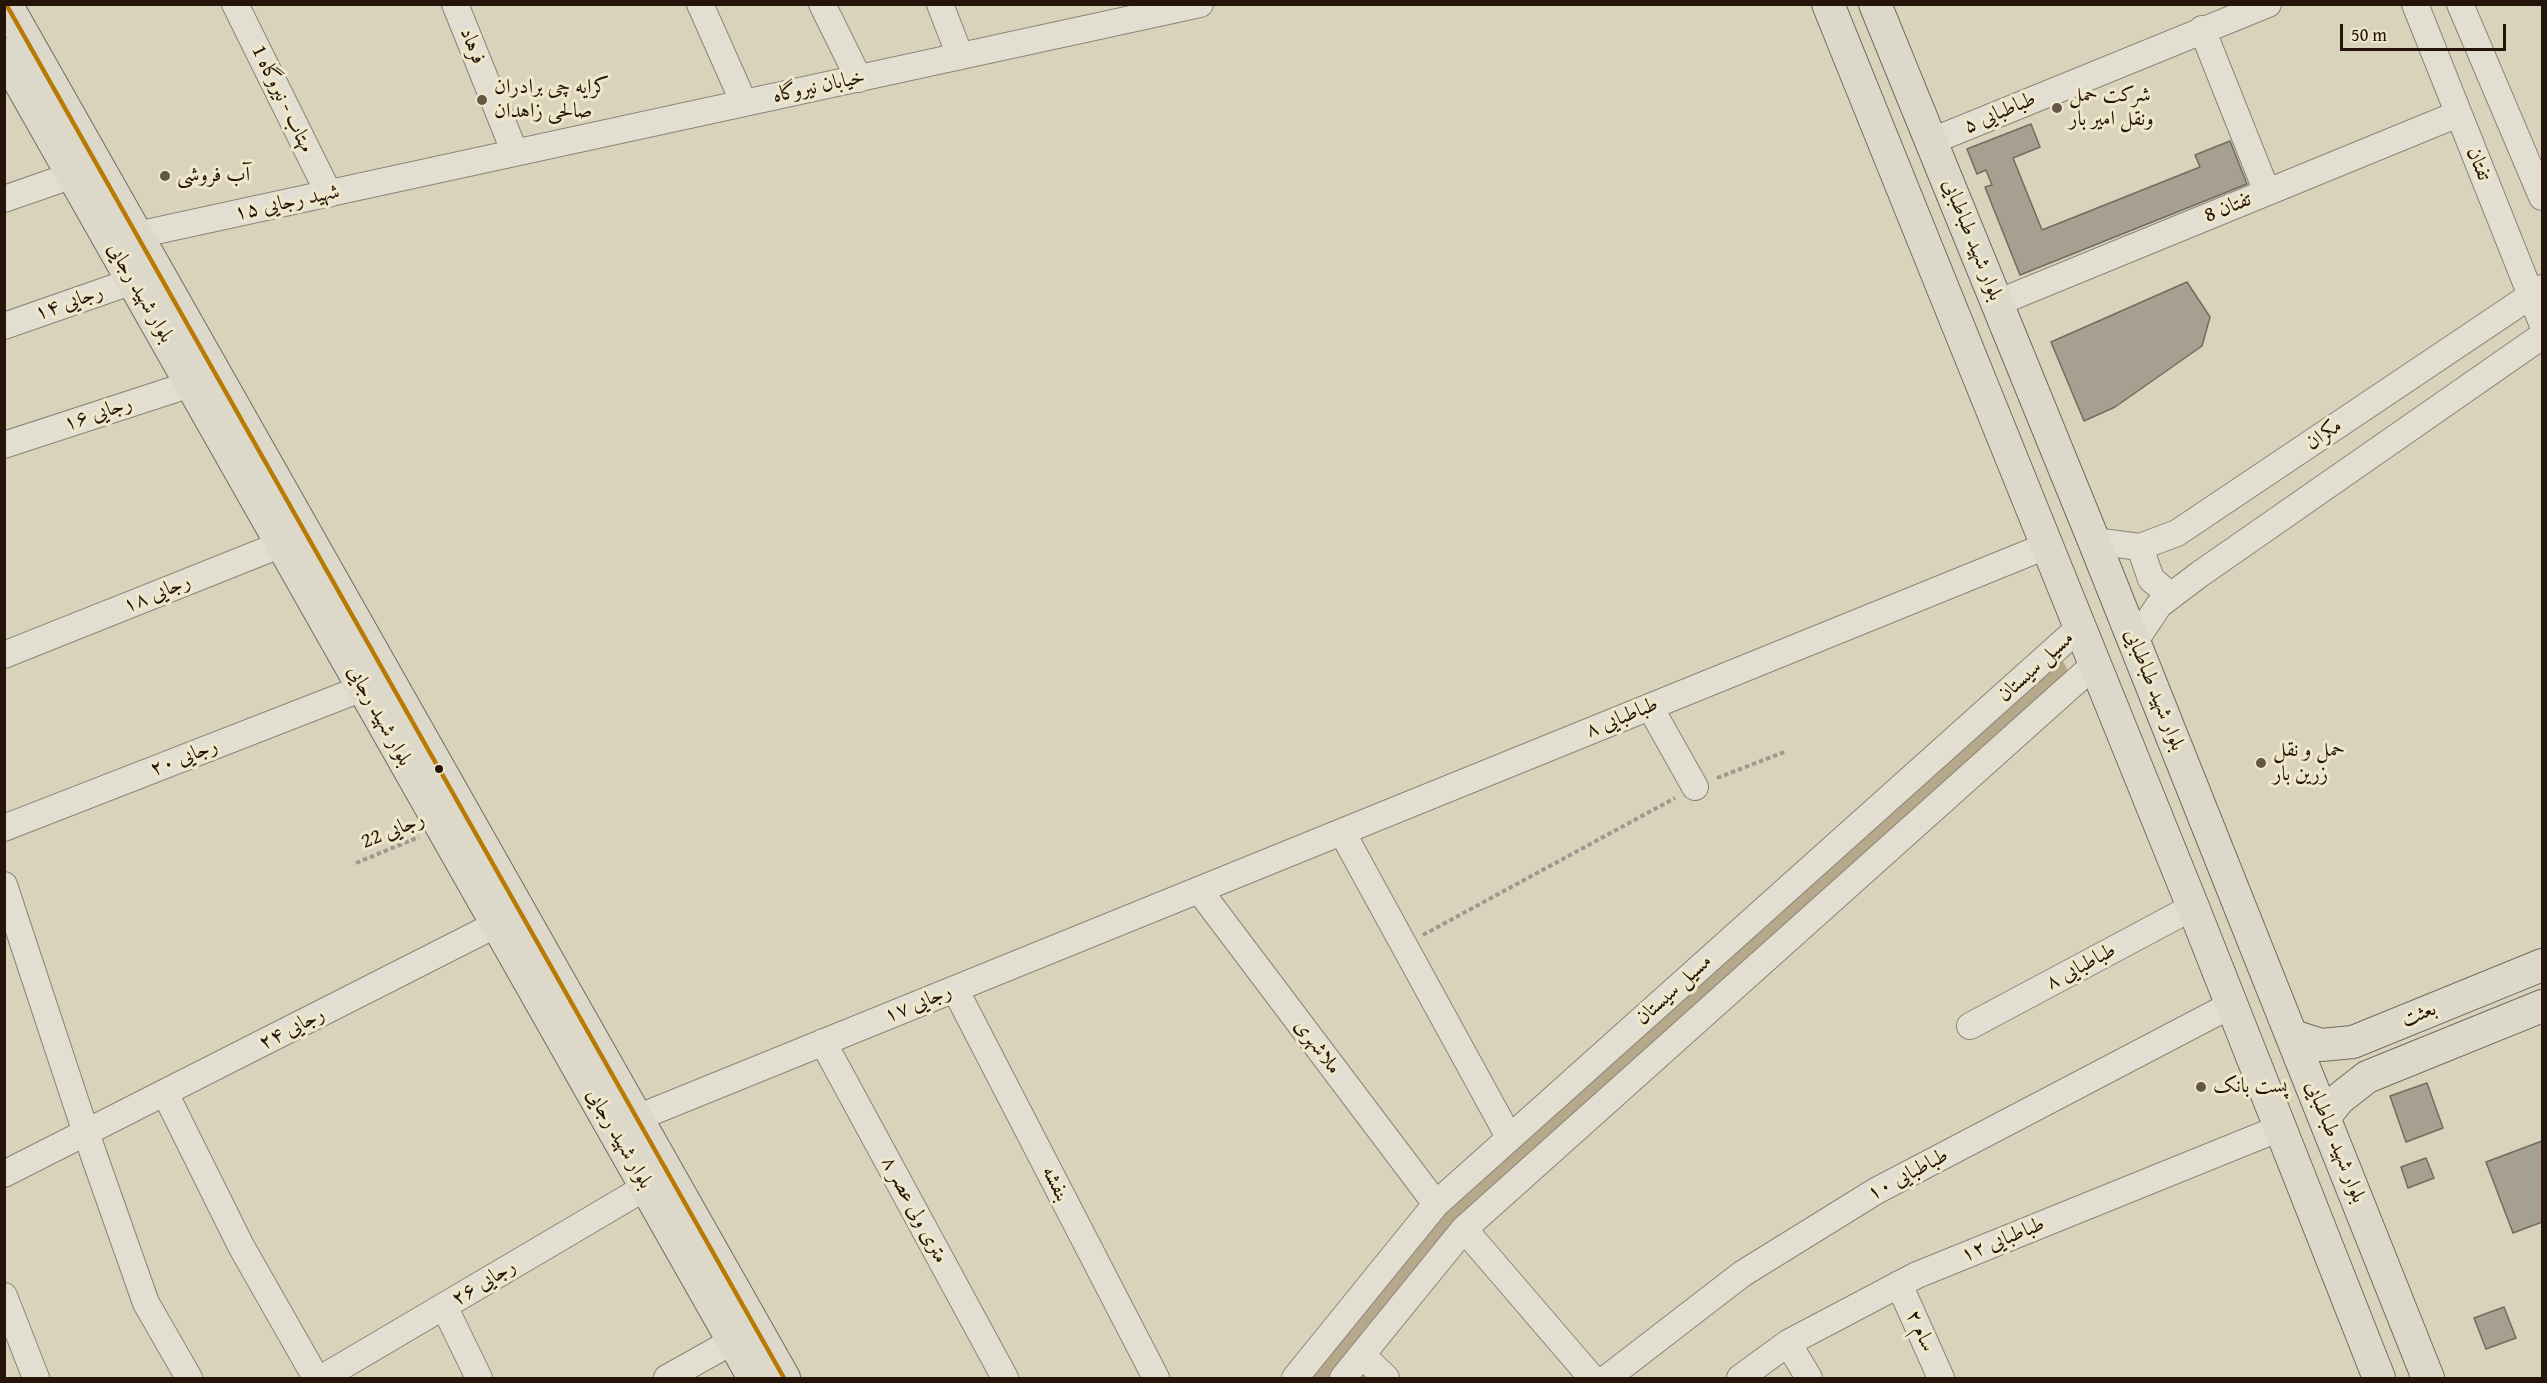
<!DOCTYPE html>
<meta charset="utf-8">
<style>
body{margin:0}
#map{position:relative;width:2547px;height:1383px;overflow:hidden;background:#d9d3bb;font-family:"Gentium Book Plus",serif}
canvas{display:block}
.frame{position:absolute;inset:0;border:6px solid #26130a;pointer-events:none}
.scale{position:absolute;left:2340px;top:24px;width:166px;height:27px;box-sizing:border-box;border:3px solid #26130a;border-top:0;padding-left:8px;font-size:18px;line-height:21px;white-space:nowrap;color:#26130a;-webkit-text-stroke:4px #efe7ca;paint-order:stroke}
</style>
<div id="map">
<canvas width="2547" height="1383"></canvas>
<div class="frame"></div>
<div class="scale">50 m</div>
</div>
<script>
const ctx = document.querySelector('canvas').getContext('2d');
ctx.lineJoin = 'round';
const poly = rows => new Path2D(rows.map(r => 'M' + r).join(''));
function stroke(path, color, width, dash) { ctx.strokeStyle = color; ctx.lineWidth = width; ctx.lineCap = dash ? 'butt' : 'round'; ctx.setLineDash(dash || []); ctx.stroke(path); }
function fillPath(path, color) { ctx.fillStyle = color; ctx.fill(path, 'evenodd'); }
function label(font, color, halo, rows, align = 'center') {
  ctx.font = font + ' "Gentium Book Plus",Amiri,serif'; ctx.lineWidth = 6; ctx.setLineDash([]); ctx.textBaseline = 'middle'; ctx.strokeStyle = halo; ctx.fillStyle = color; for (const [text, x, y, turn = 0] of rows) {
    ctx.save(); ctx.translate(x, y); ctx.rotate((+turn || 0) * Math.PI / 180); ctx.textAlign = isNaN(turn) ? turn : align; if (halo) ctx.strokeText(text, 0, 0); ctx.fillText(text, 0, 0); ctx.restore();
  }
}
const canal = poly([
 [1318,1378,1397,1275,1448,1215,2055,671]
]);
const building = poly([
 [2031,124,2040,147,2013,158,2042,230,2200,167,2195,155,2230,141,2247,184,2020,275,1985,187,1992,185,1986,170,1977,174,1967,149,2031,124],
 [2187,282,2210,317,2202,346,2115,407,2084,421,2051,342,2187,282],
 [2427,1083,2443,1128,2406,1142,2390,1096,2427,1083],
 [2542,1141,2542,1222,2513,1233,2486,1162,2542,1141],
 [2426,1158,2434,1178,2408,1188,2401,1167,2426,1158],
 [2504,1307,2516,1338,2486,1349,2474,1318,2504,1307]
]);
const path = poly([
 [1717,778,1787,751],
 [356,863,419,837],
 [1423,935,1675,798]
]);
const minor = poly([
 [235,4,329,194],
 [455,4,515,153],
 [700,4,744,103],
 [822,4,859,79],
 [940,4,960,56],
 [2415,4,2542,323],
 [2460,4,2542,197],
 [2202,29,2267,192],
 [1932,141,2268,4],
 [4,199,73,175],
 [137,235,1200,4],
 [1997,303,2458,114],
 [4,326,133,281],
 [4,445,191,384],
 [2094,541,2140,547,2177,533,2542,288],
 [2140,547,2151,579,2171,596],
 [2135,641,2159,605,2200,574,2542,336],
 [4,655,282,544],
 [1650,707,1695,787],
 [4,828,363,688],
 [1342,832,1509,1137],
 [4,885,86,1133,146,1303,189,1378],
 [1199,890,1436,1204],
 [955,989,1156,1378],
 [1970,1026,2193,907],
 [823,1042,1005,1378],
 [165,1093,241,1246,316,1378],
 [637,1118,2046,546],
 [4,1174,497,924],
 [1464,1229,1592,1378],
 [1899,1284,1941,1378],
 [4,1296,36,1378],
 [444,1306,479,1378],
 [1788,1343,1809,1378],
 [1362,1355,1386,1378],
 [322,1378,646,1187],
 [667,1378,733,1341],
 [1295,1378,1436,1204,2079,628],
 [1343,1378,1464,1229,2094,665],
 [1607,1378,1742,1274,1876,1191,2231,1005],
 [1740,1378,1788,1343,1917,1275,2280,1128]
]);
const major = poly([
 [6,4,784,1378],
 [1828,4,2193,907,2379,1378],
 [1875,4,2094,541,2428,1378],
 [4,54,754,1378],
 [2293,1036,2321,1045,2353,1042,2542,965],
 [2325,1116,2339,1099,2367,1077,2542,1006]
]);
const bus1 = poly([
 [6,4,784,1378]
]);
const markers = [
 [482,100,6,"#655648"],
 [2057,108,6,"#655648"],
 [165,176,6,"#655648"],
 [2261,763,6,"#655648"],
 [439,769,5,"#26130a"],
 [2201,1087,6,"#655648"]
];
const streetNames = [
 ["فرهاد",472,46,68],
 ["خیابان نیروگاه",819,87,-12],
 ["مهتاب - نیروگاه 1",282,99,64],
 ["طباطبایی ۵",2000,113,-23],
 ["تفتان",2478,164,68],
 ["شهید رجایی ۱۵",287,203,-12],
 ["تفتان 8",2228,208,-22],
 ["بلوار شهید طباطبایی",1972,240,68],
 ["بلوار شهید رجایی",140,293,60],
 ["رجایی ۱۴",69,303,-19],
 ["رجایی ۱۶",98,414,-18],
 ["مکران",2324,435,-34],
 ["رجایی ۱۸",157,594,-22],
 ["مسیل سیستان",2036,667,-42],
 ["بلوار شهید طباطبایی",2154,690,68],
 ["بلوار شهید رجایی",379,716,61],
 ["طباطبایی ۸",1622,718,-22],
 ["رجایی ۲۰",184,758,-21],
 ["رجایی 22",393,831,-22],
 ["طباطبایی ۸",2081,967,-28],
 ["مسیل سیستان",1674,990,-42],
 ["رجایی ۱۷",918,1004,-22],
 ["بعثت",2419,1015,-22],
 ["رجایی ۲۴",292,1029,-27],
 ["ملاشهری",1317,1047,53],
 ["بلوار شهید رجایی",619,1139,60],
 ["بلوار شهید طباطبایی",2335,1142,68],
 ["طباطبایی ۱۰",1908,1175,-28],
 ["بنفشه",1055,1184,63],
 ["۸ متری ولی عصر",914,1210,62],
 ["طباطبایی ۱۲",2003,1240,-22],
 ["رجایی ۲۶",484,1283,-31],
 ["سام ۲",1920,1331,66]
];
const poiNames = [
 ["کرایه چی برادران",494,88],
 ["صالحی زاهدان",494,112],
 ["شرکت حمل",2069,96],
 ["ونقل امیر بار",2069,120],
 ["آب فروشی",177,176],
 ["حمل و نقل",2273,751],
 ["زرین بار",2273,775],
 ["پست بانک",2213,1087]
];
stroke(canal, '#b5a88b', 24);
fillPath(building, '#a6a090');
stroke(building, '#726b5f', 1.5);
stroke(minor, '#8b8576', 28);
stroke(major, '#726b5f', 34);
stroke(path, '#9e9990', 4, [4.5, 3]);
stroke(minor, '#e2ded2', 26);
stroke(major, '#dcd9ca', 32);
stroke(bus1, '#b87a03', 4.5);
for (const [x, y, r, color] of markers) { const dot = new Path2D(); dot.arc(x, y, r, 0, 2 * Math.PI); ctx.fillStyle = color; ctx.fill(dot); stroke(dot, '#efe7ca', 2); }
label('21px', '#26130a', '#efe7ca', streetNames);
label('21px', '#26130a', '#efe7ca', poiNames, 'left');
</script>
